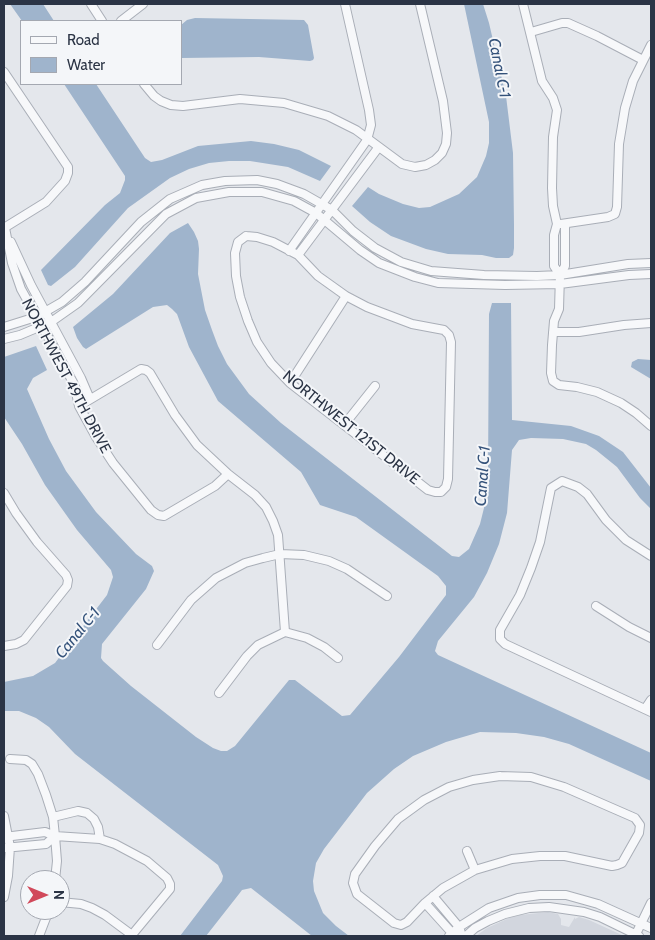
<!DOCTYPE html>
<style>
body{margin:0}
#map{position:relative;width:655px;height:940px;overflow:hidden;background:#e4e7ec;font-family:Cabin,sans-serif}
canvas{display:block}
.frame{position:absolute;inset:0;border:5px solid #2b3445;pointer-events:none}
.legend{position:absolute;left:20px;top:20px;width:162px;height:65px;box-sizing:border-box;background:#f4f6f9;border:1px solid #a4a8b1;margin:0;padding:6px 9px;list-style:none;font-size:15px;color:#2b3445}
.legend li{display:flex;align-items:center;gap:10px;height:25px}
.legend b{width:25px;border:1px solid #a4a8b1}
.north{position:absolute;left:20px;top:870px;width:50px;height:50px;box-sizing:border-box;background:#f4f6f9;border:1px solid #a4a8b1;border-radius:50%;rotate:90deg;font-size:14px;font-weight:700;line-height:20px;text-align:center;color:#2b3445}
.north::after{content:'';display:block;margin:auto;width:18px;height:22px;background:#d1495b;clip-path:polygon(50% 0,100% 100%,50% 72%,0 100%)}
</style>
<div id="map">
<canvas width="655" height="940"></canvas>
<div class="frame"></div>
<ul class="legend">
<li><b style="height:6px;background:#f7f8fa"></b>Road</li>
<li><b style="height:14px;background:#9fb4cc"></b>Water</li>
</ul>
<div class="north">N</div>
</div>
<script>
const ctx = document.querySelector('canvas').getContext('2d');
ctx.lineJoin = 'round';
function fillPath(path, color) { ctx.fillStyle = color; ctx.fill(path, 'evenodd'); }
const poly = rows => new Path2D(rows.map(r => 'M' + r).join(''));
function stroke(path, color, width, dash) { ctx.strokeStyle = color; ctx.lineWidth = width; ctx.lineCap = dash ? 'butt' : 'round'; ctx.setLineDash(dash || []); ctx.stroke(path); }
function label(font, color, halo, rows, align = 'center') {
  ctx.font = font + ' Cabin,sans-serif'; ctx.lineWidth = 4; ctx.setLineDash([]); ctx.textBaseline = 'middle'; ctx.strokeStyle = halo; ctx.fillStyle = color; for (const [text, x, y, turn = 0] of rows) {
    ctx.save(); ctx.translate(x, y); ctx.rotate((+turn || 0) * Math.PI / 180); ctx.textAlign = isNaN(turn) ? turn : align; if (halo) ctx.strokeText(text, 0, 0); ctx.fillText(text, 0, 0); ctx.restore();
  }
}
const built = poly([
 [548,912,558,914,561,919,561,925,569,927,575,917,575,919,579,917,589,920,624,936,476,936,487,928,509,918,520,915]
]);
const water = poly([
 [10,4,43,4,54,21,22,21],
 [464,4,483,4,489,23,506,96,513,153,514,225,514,248,513,255,509,258,496,258,482,255,448,254,426,249,391,236,370,222,352,206,368,187,379,194,403,204,419,208,430,207,459,194,477,177,486,156,489,143,489,122],
 [195,18,304,20,308,25,314,58,313,60,310,61,259,57,182,58,181,25,187,20],
 [64,84,96,84,145,158,151,162,162,160,198,146,251,141,274,144,299,150,331,166,320,181,288,167,250,161,229,161,209,163,189,169,170,178,128,208,75,267,51,286,48,285,41,270,105,205,120,193,125,180,125,176],
 [188,223,194,232,198,241,199,249,198,274,205,310,212,330,218,346,227,364,249,394,281,423,452,556,459,557,469,549,480,524,484,508,488,475,489,314,492,303,511,303,512,420,571,426,599,436,623,452,651,488,651,509,640,498,617,467,596,450,586,444,563,439,531,438,519,440,512,450,507,513,499,544,487,573,474,597,438,641,435,651,438,655,651,753,651,781,569,744,544,737,516,733,480,732,446,742,413,756,394,769,367,793,324,849,316,863,313,881,314,891,323,913,336,926,349,936,312,936,251,888,242,890,239,894,206,936,180,936,222,881,223,876,218,865,75,754,49,727,36,718,19,711,4,711,4,682,33,676,55,663,107,595,113,577,111,570,77,530,45,485,22,444,4,417,4,357,36,346,47,370,33,378,27,389,49,439,66,471,96,512,136,554,152,566,154,571,146,589,102,644,101,658,103,661,131,686,196,737,213,748,221,751,227,751,235,746,289,680,295,680,342,716,350,715,399,657,446,595,446,586,438,576,356,517,320,505,301,472,218,401,189,347,177,314,172,309,167,305,153,307,86,349,83,347,77,338,73,327,113,294,170,233],
 [638,359,651,360,651,379,631,367,632,362]
]);
const minor = poly([
 [91,4,102,21],
 [523,4,542,81,553,98,557,110,553,137,552,188,553,206,557,224,554,235,554,266,560,275],
 [121,21,143,4],
 [531,32,562,23,568,23,597,36,643,60],
 [4,72,68,167,68,173,65,181,46,202,4,228],
 [144,84,154,96,161,101,171,105,183,106,240,99,284,103,328,116,356,130,402,164,415,167,426,165,435,160,442,153,446,144,447,133,443,101,420,4],
 [561,224,608,217,615,214,617,207,619,144,625,108,633,81,651,45],
 [565,224,565,266,560,275,559,309,554,321,552,345,551,373,553,381,559,385,577,387,597,392,621,403,636,413,651,426],
 [5,228,12,263,21,289,74,384,79,406,96,437,113,463,151,510,158,515,164,516,215,486,228,474],
 [246,236,257,237,273,242,298,255,318,276,346,296,367,307,412,324,444,330,449,335,451,342,448,479,446,487,441,492,435,492,428,490,290,383,271,363,257,342,248,321,240,297,236,276,235,253,238,242,246,236],
 [11,242,31,285,81,378,90,399],
 [289,251,367,140,371,125,369,110,345,4],
 [298,255,378,148],
 [4,327,36,317,62,302,85,282,141,222,170,199,202,185,225,181,257,180,277,184,304,194,332,210,353,231,375,248,401,262,431,271,484,275,537,276,560,275,628,264,651,263],
 [553,332,579,332,624,325,651,323],
 [4,339,20,335,51,322,78,303,166,214,196,198,229,192,262,192,294,201,316,213,360,250,379,263,415,277,438,283,505,285,560,284,629,275,651,274],
 [290,383,346,296],
 [79,406,141,369,146,370,150,373,175,415,197,445,228,474,255,495,266,507,273,521,278,535,285,632],
 [344,425,375,386],
 [4,493,16,513,37,542,66,575,68,580,67,586,24,640,16,644,4,646],
 [651,556,626,540,606,520,587,494,578,487,562,481,551,488,540,542,531,568,520,595,500,630,500,639,505,644,651,712],
 [596,606,629,627,651,638],
 [157,645,191,600,216,578,245,563,263,558,280,554,304,555,329,561,347,569,387,596],
 [219,693,247,656,258,645,285,632,307,638,324,647,338,658],
 [645,709,651,700],
 [10,759,26,760,32,764,38,774,46,795,53,817,55,836,57,861,55,880],
 [500,776,531,777,564,787,635,818,640,825,639,833,622,863,617,865,612,866,565,856,540,856,512,859,475,870,443,888,425,903,407,922,401,925,394,923,357,894,353,883,355,874,375,846,398,819,424,800,449,787,473,780,500,776],
 [4,816,10,847,8,876,4,897],
 [53,817,78,811,87,813,94,819,98,827,100,839],
 [4,837,45,832,55,836,100,839,115,844,147,861,167,878,170,884,170,889,131,936],
 [4,848,46,844,55,836],
 [467,851,475,870],
 [433,896,459,927,462,936],
 [60,902,81,904,92,908,105,915,132,935],
 [425,903,452,933,456,936],
 [39,936,49,910],
 [449,936,459,927,489,908,518,898,540,895,566,895,598,904,651,928],
 [466,936,475,928,488,921,505,914,529,908,549,907,584,912,600,917,639,936],
 [635,936,651,903]
]);
const streetNames = [
 ["NORTHWEST 49TH DRIVE",66,376,62],
 ["NORTHWEST 121ST DRIVE",351,428,39]
];
const waterNames = [
 ["Canal C-1",499,68,79],
 ["Canal C-1",483,476,-86],
 ["Canal C-1",78,633,-51]
];
fillPath(built, '#d2d6de');
fillPath(water, '#9fb4cc');
stroke(minor, '#a9aeb7', 10);
stroke(minor, '#f7f8fa', 8);
label('15px', '#2b3445', '#f4f6f9', streetNames);
label('italic 16px', '#34527a', '#f4f6f9', waterNames);
</script>
